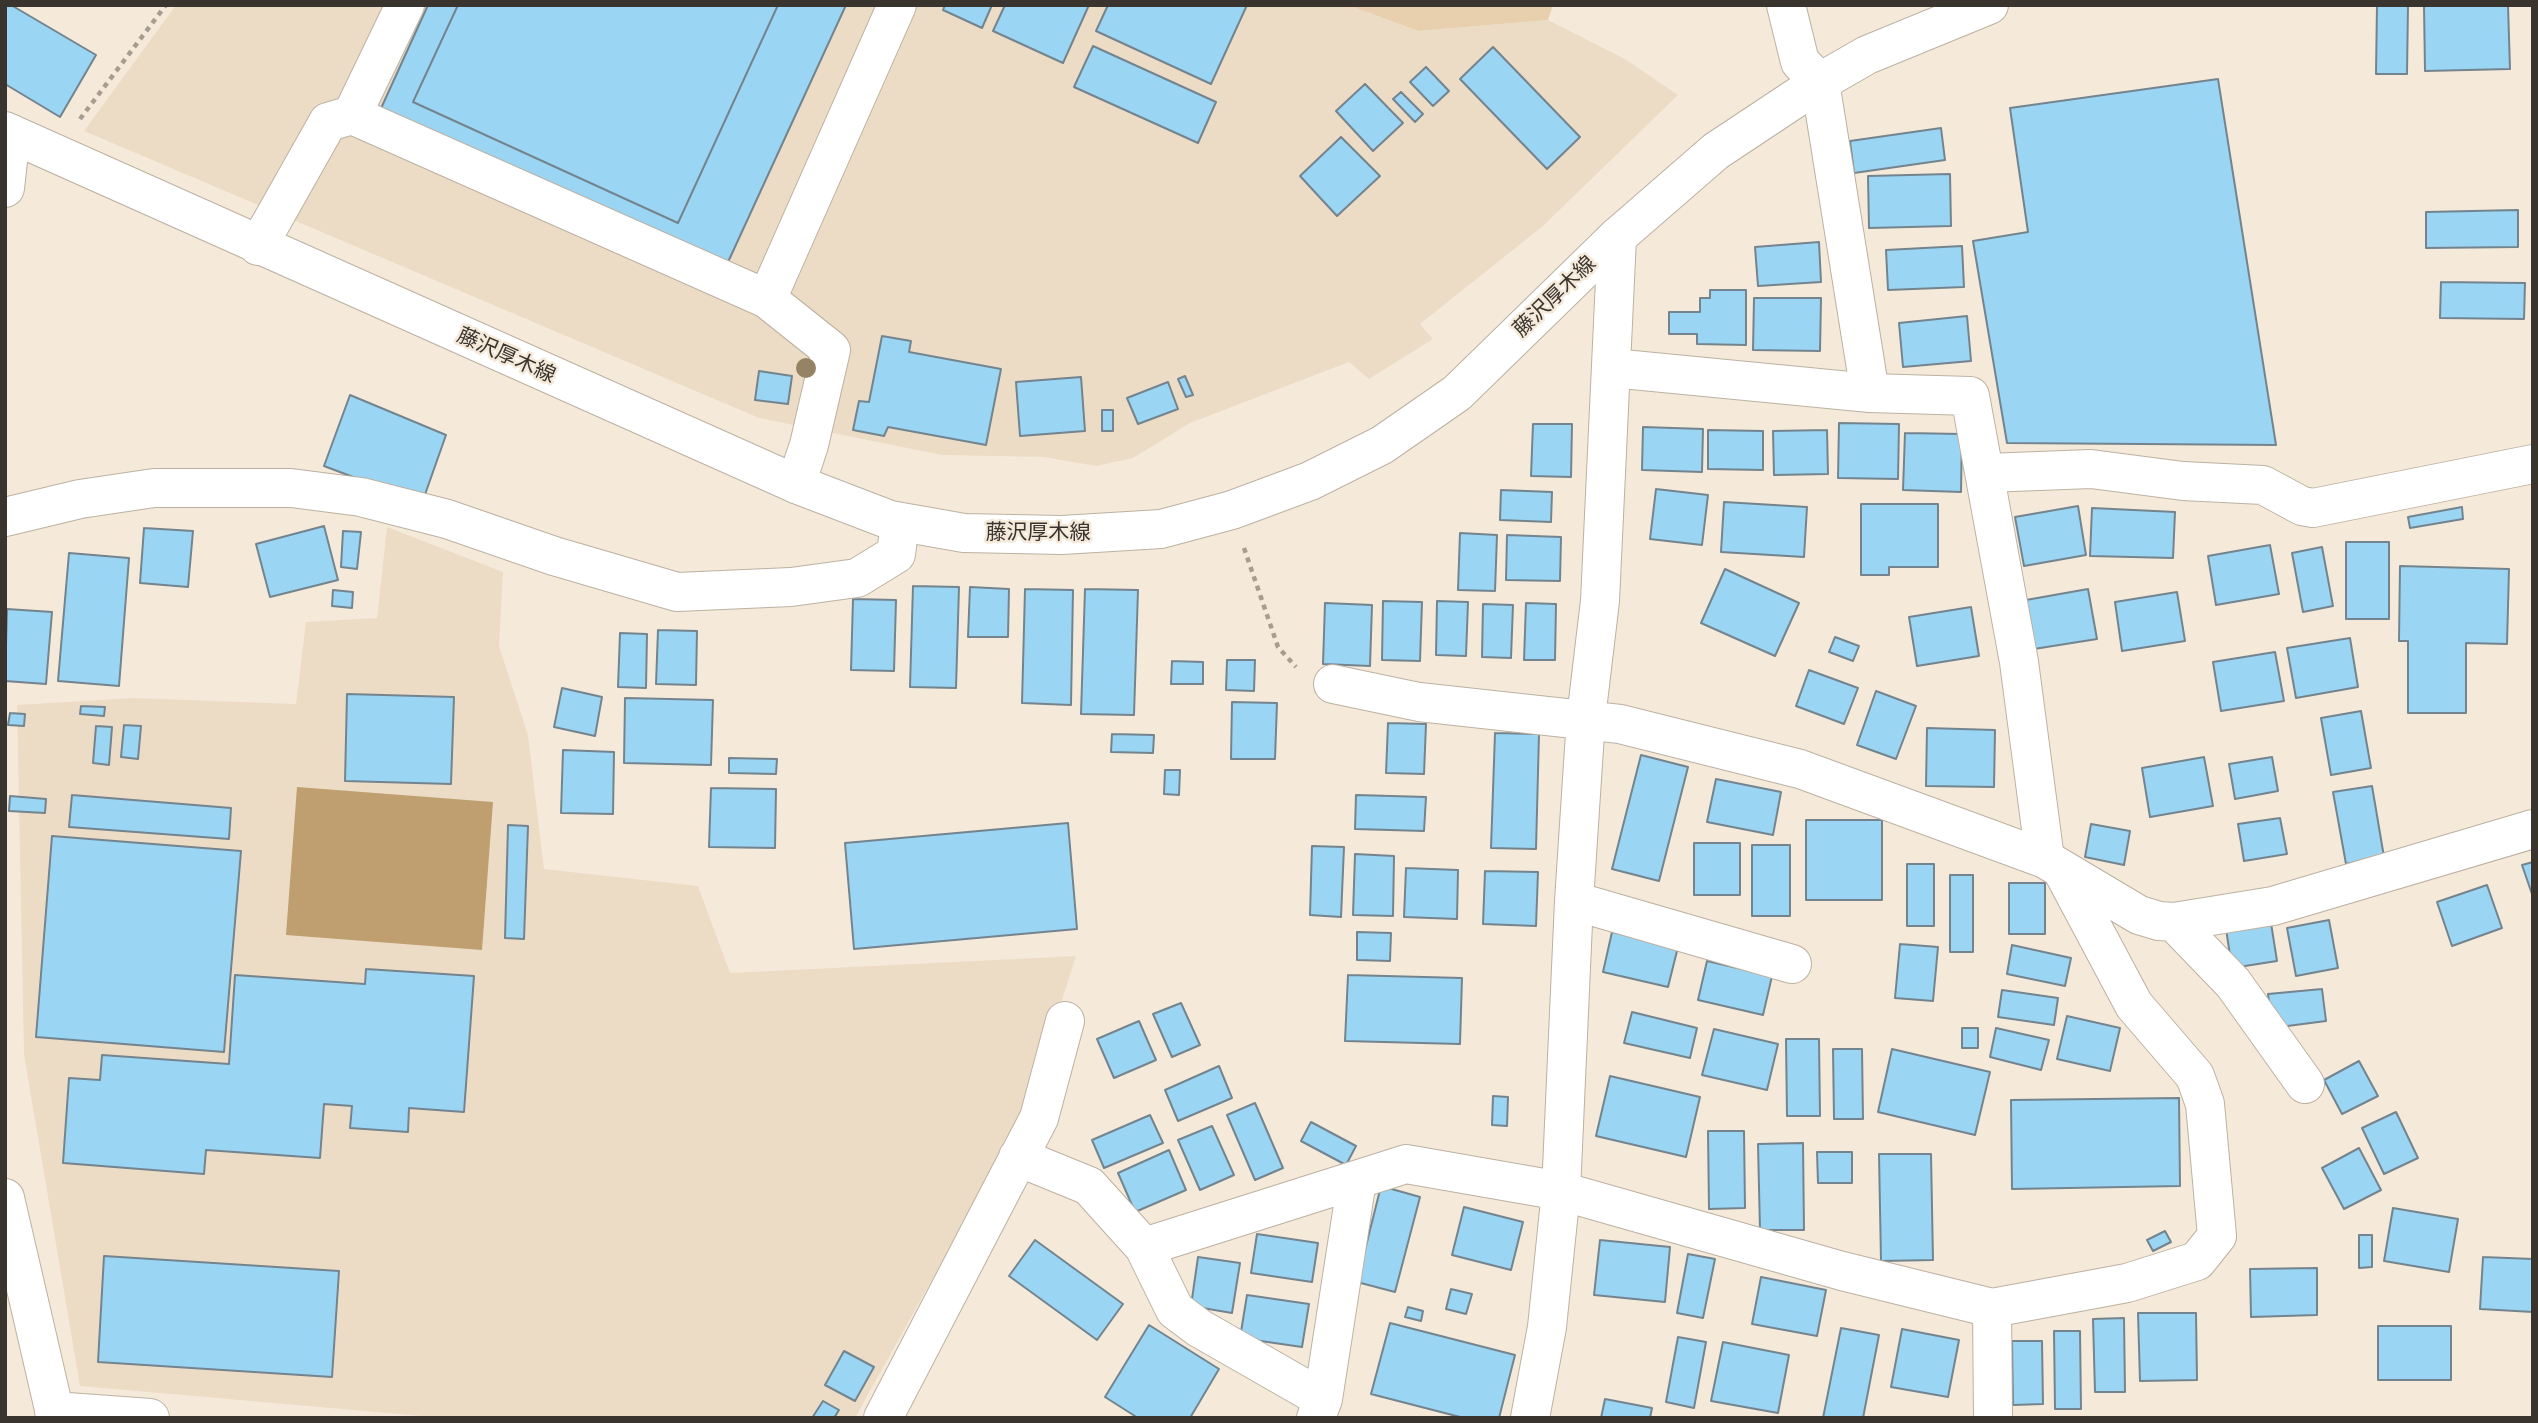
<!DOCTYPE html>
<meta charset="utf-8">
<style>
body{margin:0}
#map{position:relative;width:2538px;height:1423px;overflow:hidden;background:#f5eada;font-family:Manrope,sans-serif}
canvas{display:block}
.frame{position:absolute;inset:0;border:7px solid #39342e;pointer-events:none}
</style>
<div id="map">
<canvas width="2538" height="1423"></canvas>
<div class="frame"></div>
</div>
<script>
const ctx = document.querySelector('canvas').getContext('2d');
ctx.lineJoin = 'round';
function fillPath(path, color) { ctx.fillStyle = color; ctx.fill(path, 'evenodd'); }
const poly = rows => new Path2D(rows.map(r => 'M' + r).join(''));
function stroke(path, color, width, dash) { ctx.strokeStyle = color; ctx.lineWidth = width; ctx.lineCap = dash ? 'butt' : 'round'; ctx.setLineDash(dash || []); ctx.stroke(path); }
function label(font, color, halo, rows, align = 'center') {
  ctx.font = font + ' Manrope,"Noto Sans JP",sans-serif'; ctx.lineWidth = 5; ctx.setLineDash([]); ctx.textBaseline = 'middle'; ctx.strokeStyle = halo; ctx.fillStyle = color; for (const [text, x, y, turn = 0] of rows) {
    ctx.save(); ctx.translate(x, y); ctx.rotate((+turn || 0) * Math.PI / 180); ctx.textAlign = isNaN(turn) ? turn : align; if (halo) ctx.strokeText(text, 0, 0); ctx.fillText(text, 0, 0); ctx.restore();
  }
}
const built = poly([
 [176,5,1348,5,1418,31,1548,20,1625,59,1678,95,1543,226,1420,324,1433,339,1369,379,1349,362,1190,423,1133,458,1096,466,1044,457,942,455,759,418,84,131],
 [387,527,503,572,499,646,528,735,544,869,698,886,730,973,1076,956,1028,1107,855,1418,444,1418,80,1386,24,1055,17,705,134,698,296,704,306,622,377,618]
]);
const green = poly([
 [1348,5,1553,5,1548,20,1418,31]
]);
const water = poly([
 [297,787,493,802,482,950,286,935]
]);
const building = poly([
 [5,5,11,5,96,55,60,117,5,84,5,5],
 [428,5,458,5,413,102,678,223,778,5,846,5,723,273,378,115,428,5],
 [458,5,778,5,678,223,413,102,458,5],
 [945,5,992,5,982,28,943,10,945,5],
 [1005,5,1089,5,1063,63,993,31,1005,5],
 [1108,5,1247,5,1211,84,1096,31,1108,5],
 [2377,5,2408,5,2407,74,2376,74,2377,5],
 [2424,5,2508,5,2510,69,2425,71,2424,5],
 [1093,46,1216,102,1198,143,1074,87,1093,46],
 [1493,47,1580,137,1547,169,1460,79,1493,47],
 [1426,67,1449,91,1433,106,1410,82,1426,67],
 [2218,79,2276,445,2007,443,1973,241,2028,232,2010,108,2218,79],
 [1365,84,1403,123,1373,151,1336,111,1365,84],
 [1401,92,1423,114,1415,122,1393,99,1401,92],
 [1941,128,1945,160,1854,173,1850,141,1941,128],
 [1341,137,1380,176,1337,216,1300,176,1341,137],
 [1950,174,1951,226,1869,228,1868,176,1950,174],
 [2518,210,2518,247,2426,248,2426,212,2518,210],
 [1819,242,1821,282,1758,286,1755,247,1819,242],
 [1962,246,1964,287,1888,290,1886,250,1962,246],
 [2441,282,2525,283,2524,319,2440,318,2441,282],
 [1710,290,1746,290,1746,345,1697,344,1697,334,1669,334,1669,312,1700,312,1700,298,1710,298,1710,290],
 [1754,298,1821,298,1820,351,1753,350,1754,298],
 [1967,316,1971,361,1903,367,1899,323,1967,316],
 [882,336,911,341,909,352,1001,369,986,445,888,427,884,436,853,430,859,401,869,402,882,336],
 [759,371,792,376,788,404,755,400,759,371],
 [1185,376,1193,395,1186,397,1178,379,1185,376],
 [1081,377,1085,431,1020,436,1016,382,1081,377],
 [1168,382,1178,409,1138,424,1127,398,1168,382],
 [350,395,446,435,422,503,324,466,350,395],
 [1102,410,1113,410,1113,431,1102,431,1102,410],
 [1839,423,1899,424,1898,479,1838,478,1839,423],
 [1533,424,1572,424,1571,477,1531,476,1533,424],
 [1643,427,1703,429,1702,472,1642,470,1643,427],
 [1708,430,1763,431,1763,470,1708,469,1708,430],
 [1827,430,1828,474,1774,475,1773,431,1827,430],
 [1905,433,1962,434,1961,492,1903,490,1905,433],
 [1656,489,1708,495,1702,545,1650,539,1656,489],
 [1501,490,1552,492,1551,522,1500,520,1501,490],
 [1724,502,1807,507,1804,557,1721,552,1724,502],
 [1861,504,1938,504,1938,567,1889,567,1889,575,1861,575,1861,504],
 [2078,506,2086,555,2024,566,2015,517,2078,506],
 [2462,507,2463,519,2410,528,2408,517,2462,507],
 [2092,508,2175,512,2173,558,2090,556,2092,508],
 [324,526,338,580,270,597,256,544,324,526],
 [144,528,193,531,188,587,140,583,144,528],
 [343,531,361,532,357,569,341,567,343,531],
 [1460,533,1497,535,1495,591,1458,590,1460,533],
 [1507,535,1561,537,1560,581,1506,580,1507,535],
 [2346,542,2389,542,2389,619,2346,619,2346,542],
 [2270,545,2279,594,2216,605,2208,556,2270,545],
 [2322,547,2333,606,2303,612,2292,553,2322,547],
 [69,553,129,558,119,686,58,681,69,553],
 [2400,566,2509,569,2507,644,2466,643,2466,713,2408,713,2408,641,2399,641,2400,566],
 [1725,569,1799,603,1775,656,1701,623,1725,569],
 [913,586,959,587,956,688,910,687,913,586],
 [970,587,1009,589,1008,637,968,637,970,587],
 [1025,589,1073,590,1071,705,1022,703,1025,589],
 [1085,589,1138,590,1134,715,1081,714,1085,589],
 [2088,589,2097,639,2034,649,2026,600,2088,589],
 [333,590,353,592,352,608,332,606,333,590],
 [2177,592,2185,641,2122,651,2115,602,2177,592],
 [853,599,896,600,894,671,851,670,853,599],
 [1383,601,1422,602,1420,661,1382,660,1383,601],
 [1437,601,1468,602,1466,656,1436,655,1437,601],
 [1325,603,1372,605,1370,666,1323,664,1325,603],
 [1526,603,1556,604,1555,660,1524,660,1526,603],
 [1483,604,1513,605,1511,658,1482,657,1483,604],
 [1971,607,1979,656,1917,666,1909,617,1971,607],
 [7,609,52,612,46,684,5,681,7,609],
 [658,630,697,631,696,685,656,684,658,630],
 [620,633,647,634,646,688,618,687,620,633],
 [1835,637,1859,646,1853,661,1829,652,1835,637],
 [2350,638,2358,687,2296,698,2287,648,2350,638],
 [2275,652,2284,701,2221,711,2213,662,2275,652],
 [1227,660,1255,660,1254,691,1226,690,1227,660],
 [1172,661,1203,662,1203,684,1171,684,1172,661],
 [1809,670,1858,688,1844,724,1796,706,1809,670],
 [562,688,602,697,595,736,554,727,562,688],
 [1876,691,1916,706,1896,759,1857,745,1876,691],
 [347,694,454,697,451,784,345,781,347,694],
 [625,698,713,700,711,765,624,763,625,698],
 [1232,702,1277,703,1275,759,1231,759,1232,702],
 [81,706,105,707,104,716,80,714,81,706],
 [2361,711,2371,768,2331,775,2321,718,2361,711],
 [10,713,25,714,24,726,8,725,10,713],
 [1388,723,1426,724,1424,774,1386,773,1388,723],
 [124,725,141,726,138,759,121,757,124,725],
 [96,726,112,727,109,765,93,763,96,726],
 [1927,728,1995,730,1994,787,1926,786,1927,728],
 [1495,733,1539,734,1536,849,1491,848,1495,733],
 [1112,734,1154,735,1153,753,1111,752,1112,734],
 [563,750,614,752,613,814,561,813,563,750],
 [1641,755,1688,767,1659,881,1612,869,1641,755],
 [2204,757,2213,806,2150,817,2142,768,2204,757],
 [2272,757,2278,791,2235,799,2229,764,2272,757],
 [729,758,777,759,776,774,729,773,729,758],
 [1165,770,1180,770,1179,795,1164,794,1165,770],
 [1716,779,1781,792,1773,835,1707,822,1716,779],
 [2372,786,2384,857,2346,864,2333,792,2372,786],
 [711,788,776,789,775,848,709,847,711,788],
 [72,795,231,808,229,839,69,827,72,795],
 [1356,795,1426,797,1424,831,1355,829,1356,795],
 [10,796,46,799,45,813,9,811,10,796],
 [2280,818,2287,854,2244,861,2238,824,2280,818],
 [1806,820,1882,820,1882,900,1806,900,1806,820],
 [1068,823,1077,929,854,949,845,843,1068,823],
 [2091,824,2130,831,2124,865,2085,857,2091,824],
 [508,825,528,826,524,939,505,938,508,825],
 [52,836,241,851,224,1052,36,1037,52,836],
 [1694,843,1740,843,1740,895,1694,895,1694,843],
 [1752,845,1790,845,1790,916,1752,916,1752,845],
 [1312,846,1344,847,1341,917,1310,915,1312,846],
 [1355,854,1394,856,1393,916,1353,915,1355,854],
 [2533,862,2533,897,2522,865,2533,862],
 [1907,864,1934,864,1934,926,1907,926,1907,864],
 [1406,868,1458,870,1457,919,1404,917,1406,868],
 [1485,871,1538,872,1536,926,1483,924,1485,871],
 [1950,875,1973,875,1973,952,1950,952,1950,875],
 [2009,883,2045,883,2045,934,2009,934,2009,883],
 [2487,885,2502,928,2452,946,2437,902,2487,885],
 [2329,920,2338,968,2296,976,2287,928,2329,920],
 [2271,923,2277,961,2232,968,2226,929,2271,923],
 [1357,932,1391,933,1390,961,1357,960,1357,932],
 [1612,932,1678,947,1668,987,1603,972,1612,932],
 [1900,944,1938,947,1933,1001,1895,998,1900,944],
 [2012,945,2071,958,2065,986,2007,974,2012,945],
 [1707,961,1772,976,1763,1015,1698,1000,1707,961],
 [366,969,474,976,464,1112,409,1108,408,1132,350,1128,352,1106,324,1104,320,1158,206,1150,204,1174,63,1163,69,1078,100,1080,102,1055,229,1064,235,975,365,984,366,969],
 [1348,975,1462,978,1460,1044,1345,1041,1348,975],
 [2322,989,2326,1021,2272,1028,2268,994,2322,989],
 [2002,990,2058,998,2054,1025,1998,1017,2002,990],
 [1181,1003,1200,1045,1172,1057,1153,1014,1181,1003],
 [1632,1012,1697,1028,1690,1058,1624,1043,1632,1012],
 [2067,1016,2120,1028,2110,1071,2057,1059,2067,1016],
 [1139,1021,1156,1060,1114,1078,1097,1039,1139,1021],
 [1962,1028,1978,1028,1978,1048,1962,1048,1962,1028],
 [1996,1028,2049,1040,2041,1070,1990,1057,1996,1028],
 [1714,1029,1778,1044,1767,1090,1702,1075,1714,1029],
 [1786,1039,1819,1039,1820,1116,1787,1116,1786,1039],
 [1833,1049,1862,1049,1863,1119,1834,1119,1833,1049],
 [1892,1049,1990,1072,1975,1135,1878,1112,1892,1049],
 [2359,1061,2378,1096,2342,1114,2324,1080,2359,1061],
 [1219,1066,1232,1098,1178,1121,1165,1090,1219,1066],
 [1610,1076,1700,1097,1686,1157,1596,1136,1610,1076],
 [1493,1096,1508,1097,1507,1126,1492,1125,1493,1096],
 [2179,1098,2180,1186,2012,1189,2011,1100,2179,1098],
 [1255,1103,1283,1168,1255,1180,1227,1115,1255,1103],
 [2396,1112,2418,1158,2384,1174,2362,1128,2396,1112],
 [1150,1115,1163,1143,1104,1168,1092,1140,1150,1115],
 [1311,1122,1356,1146,1346,1165,1301,1141,1311,1122],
 [1212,1126,1234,1175,1200,1190,1178,1140,1212,1126],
 [1708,1131,1744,1131,1745,1208,1709,1209,1708,1131],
 [1803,1143,1804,1230,1760,1230,1758,1144,1803,1143],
 [2359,1148,2381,1190,2344,1209,2322,1168,2359,1148],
 [1169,1150,1186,1190,1135,1212,1118,1173,1169,1150],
 [1817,1152,1852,1152,1852,1183,1818,1183,1817,1152],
 [1879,1154,1931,1154,1933,1260,1881,1261,1879,1154],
 [1381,1186,1420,1197,1395,1292,1357,1282,1381,1186],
 [1464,1207,1523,1222,1511,1270,1452,1255,1464,1207],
 [2393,1208,2458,1219,2449,1272,2384,1261,2393,1208],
 [2165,1231,2171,1242,2153,1251,2147,1240,2165,1231],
 [1257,1234,1318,1243,1312,1282,1251,1273,1257,1234],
 [2359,1235,2372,1235,2372,1267,2359,1268,2359,1235],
 [1035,1240,1123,1304,1097,1340,1009,1276,1035,1240],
 [1600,1240,1670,1247,1665,1302,1594,1295,1600,1240],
 [1688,1254,1715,1259,1703,1318,1677,1313,1688,1254],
 [104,1256,339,1271,332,1377,98,1362,104,1256],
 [1198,1257,1240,1263,1232,1313,1191,1306,1198,1257],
 [2483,1257,2533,1259,2533,1312,2480,1309,2483,1257],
 [2317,1268,2317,1315,2251,1317,2250,1269,2317,1268],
 [1761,1277,1826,1290,1817,1336,1752,1324,1761,1277],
 [1451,1289,1472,1294,1466,1314,1446,1309,1451,1289],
 [1247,1295,1309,1304,1302,1347,1240,1338,1247,1295],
 [1408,1307,1423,1311,1421,1321,1405,1317,1408,1307],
 [2138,1313,2196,1313,2197,1380,2140,1381,2138,1313],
 [2124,1318,2125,1392,2095,1392,2093,1319,2124,1318],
 [1390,1323,1515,1355,1499,1418,1464,1418,1371,1394,1390,1323],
 [1149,1325,1219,1369,1190,1418,1138,1418,1105,1397,1149,1325],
 [2378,1326,2451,1326,2451,1380,2378,1380,2378,1326],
 [1841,1328,1879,1335,1863,1418,1823,1418,1841,1328],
 [1902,1329,1959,1340,1948,1397,1891,1387,1902,1329],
 [2054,1331,2080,1331,2081,1409,2055,1409,2054,1331],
 [1678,1337,1706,1342,1694,1408,1666,1402,1678,1337],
 [2012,1341,2042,1341,2043,1404,2013,1405,2012,1341],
 [1723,1342,1789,1355,1778,1413,1711,1401,1723,1342],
 [844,1351,874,1367,855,1401,825,1385,844,1351],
 [1605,1399,1652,1408,1650,1418,1601,1418,1605,1399],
 [823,1401,839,1410,834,1418,812,1418,823,1401]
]);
const path = poly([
 [80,119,166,5],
 [1244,548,1278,647,1296,667]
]);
const minor = poly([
 [405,5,352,115,767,299,897,5],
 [1786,5,1800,62,1820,82,1870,393],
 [5,188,11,134],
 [258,246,328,122,352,115],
 [767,299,831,350,809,445,796,484],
 [1612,368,1870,393,1970,396,2019,662,2045,859],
 [1986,473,2091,469,2183,481,2263,485,2302,506,2313,508,2533,464],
 [5,517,80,499,154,488,291,488,361,497,447,519,554,556,677,592,791,587,857,578,896,554,900,523],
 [1333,684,1419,702,1620,724,1800,769,2045,859,2139,915,2159,921,2174,922,2273,906,2533,829],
 [1574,901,1792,964],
 [2174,922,2233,983,2305,1084],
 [1018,1157,1089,1186,1144,1247,1406,1164,1561,1191,1842,1271,1992,1308,2127,1283,2197,1261,2217,1236,2205,1104,2195,1076,2134,1005,2062,870],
 [5,1198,56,1418],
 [1144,1247,1175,1310,1199,1328,1323,1399],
 [1992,1308,1993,1418],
 [54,1411,150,1418],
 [883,1418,1039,1118,1065,1021],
 [1316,1418,1323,1399,1357,1180],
 [1530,1418,1547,1327,1561,1191,1574,901,1586,718,1600,601,1617,237]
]);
const major = poly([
 [5,131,796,484,890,520,964,533,1062,535,1161,529,1232,510,1310,481,1382,445,1457,393,1617,237,1716,151,1820,82,1867,55,1989,5]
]);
const trees = [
 [806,368]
];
const streetNames = [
 ["藤沢厚木線",1555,297,-44],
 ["藤沢厚木線",506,356,24],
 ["藤沢厚木線",1038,533]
];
fillPath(built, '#ecdcc6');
fillPath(green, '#e8d0af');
fillPath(water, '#bf9f70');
fillPath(building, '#9bd5f4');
stroke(building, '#73848e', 2);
stroke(minor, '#bcb1a2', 40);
stroke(major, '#bcb1a2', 40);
stroke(path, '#a69d91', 4.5, [5, 5]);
stroke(minor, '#fff', 38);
stroke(major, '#fff', 38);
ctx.fillStyle = '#958366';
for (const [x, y] of trees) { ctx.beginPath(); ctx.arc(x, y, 10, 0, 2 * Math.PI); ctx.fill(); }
label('21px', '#39342e', '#f5eada', streetNames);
</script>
